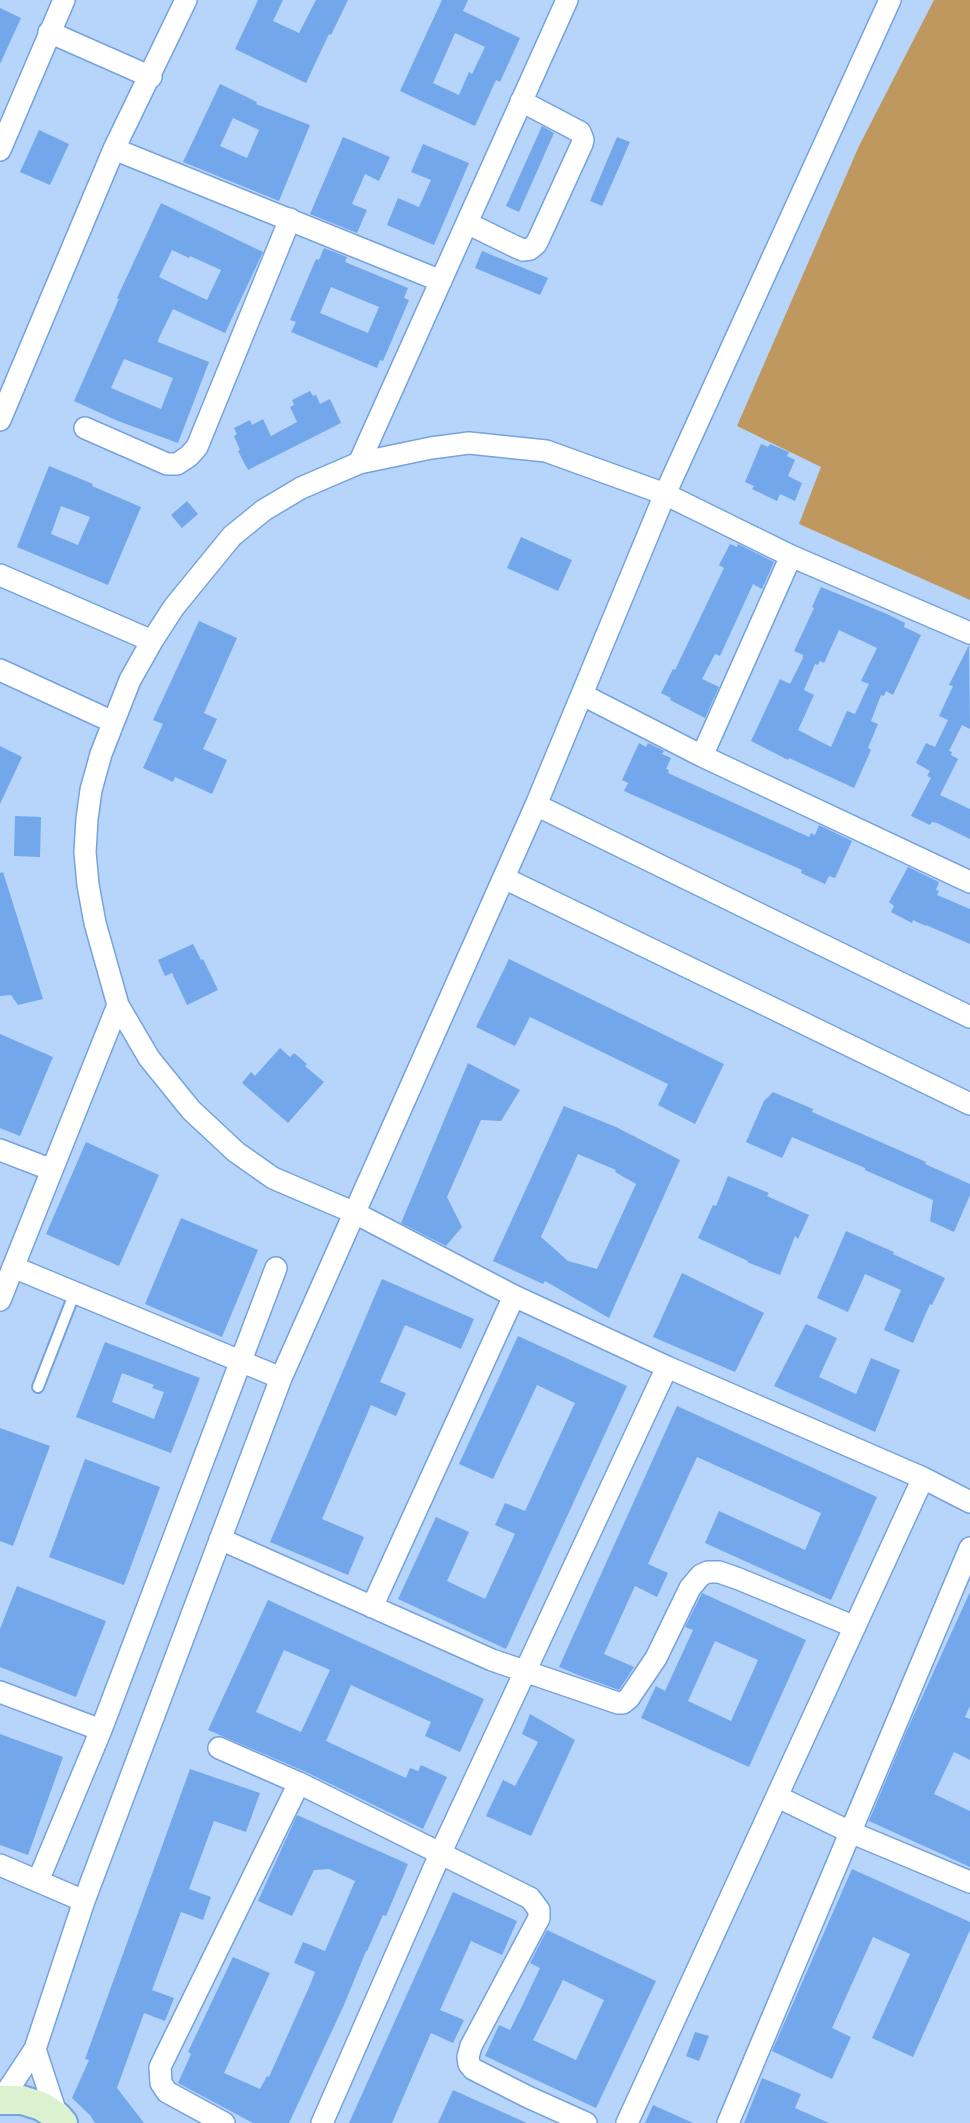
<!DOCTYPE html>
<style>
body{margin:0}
canvas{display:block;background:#b7d4fa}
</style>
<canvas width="970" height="2123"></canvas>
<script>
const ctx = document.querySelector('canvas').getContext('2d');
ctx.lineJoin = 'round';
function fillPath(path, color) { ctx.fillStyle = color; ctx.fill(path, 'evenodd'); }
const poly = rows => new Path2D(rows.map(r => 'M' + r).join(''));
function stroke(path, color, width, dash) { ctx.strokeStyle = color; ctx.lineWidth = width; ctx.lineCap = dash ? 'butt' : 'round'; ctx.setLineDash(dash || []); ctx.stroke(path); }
const green = poly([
 [934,0,970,0,970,600,799,524,821,467,737,426,859,146]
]);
const building = poly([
 [258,0,283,0,273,21,299,33,316,0,348,0,331,35,329,34,306,83,235,49],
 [442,0,468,0,463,11,520,38,500,82,496,80,475,126,400,91],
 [455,33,485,47,472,74,469,72,459,95,433,83],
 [0,8,21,18,0,64],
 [220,84,257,102,256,104,310,125,279,201,183,162],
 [233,118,259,130,247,158,220,146],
 [542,126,554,133,519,212,506,206],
 [39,130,69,144,50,185,20,172],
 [343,137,390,157,379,181,365,174,352,204,367,210,357,233,310,214],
 [617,137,630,142,602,206,590,201],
 [423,144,469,163,434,245,387,225,398,198,419,207,431,180,411,172],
 [161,203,263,252,225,333,173,309,158,340,158,342,209,362,178,443,118,421,74,401,119,299,117,298],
 [172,250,189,258,190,256,221,270,207,300,159,277],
 [124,359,173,378,161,409,111,388],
 [324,248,347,257,345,262,408,288,404,298,409,300,383,361,380,360,377,368,291,332,296,322,290,320,316,259,319,260],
 [331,287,379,307,368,333,320,313],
 [482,251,548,278,540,295,475,268],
 [310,391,313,396,316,395,320,404,330,399,341,423,248,470,238,451,240,450,234,436,237,434,234,428,250,420,252,425,263,419,271,436,297,422,290,407,294,405,292,400],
 [761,444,768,447,770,444,789,452,787,456,795,460,788,476,802,483,795,501,780,494,777,501,752,489,754,486,745,482],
 [49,466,93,484,92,486,141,507,108,585,17,547],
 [61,506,90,517,78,545,51,534],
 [187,501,198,514,182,528,171,515],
 [521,537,572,560,558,591,507,568],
 [730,544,737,547,738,544,774,562,762,589,753,584,720,656,715,654,702,679,719,687,705,718,670,700,671,698,661,693,673,669,675,670,724,568,719,565],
 [821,587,887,614,905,623,904,627,921,635,893,695,886,691,884,696,881,695,871,721,878,724,868,748,871,750,854,788,789,758,788,760,751,741,780,679,790,684,803,658,803,655,794,651,814,608,812,607],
 [839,630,877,648,861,681,869,684,867,688,855,714,847,711,831,747,798,730,814,695,804,690,815,664,818,665,820,661,824,663],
 [199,621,237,638,204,713,217,719,203,749,227,760,212,794,175,777,173,782,143,768,163,724,153,720],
 [969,645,970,729,962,725,949,751,952,752,951,755,958,759,940,795,970,809,970,839,937,823,932,822,930,825,911,816,931,778,927,776,930,771,916,763,926,743,935,747,948,720,939,716,953,686,949,685],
 [639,743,646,747,648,743,664,751,662,754,671,758,666,769,669,770,668,773,809,837,811,833,815,835,819,825,852,841,835,878,829,876,825,884,801,873,802,870,624,791,628,783,622,780],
 [0,746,22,757,0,804],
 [15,816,41,817,40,857,14,856],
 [908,867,939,882,936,890,939,891,937,895,970,909,970,944,926,925,926,926,913,920,912,923,891,912,894,906,889,902],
 [3,872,43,999,18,1005,11,995,0,996,0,873],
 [193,944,201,960,203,959,218,990,187,1005,172,973,165,976,158,960],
 [509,959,724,1064,695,1124,658,1105,668,1084,530,1017,515,1046,476,1027],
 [0,1034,53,1057,20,1136,0,1128],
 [280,1048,290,1057,294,1053,307,1064,305,1066,324,1082,288,1123,242,1083,251,1072,255,1076],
 [468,1063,520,1090,501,1121,481,1120,447,1197,462,1227,446,1246,401,1223],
 [773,1092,813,1109,812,1112,926,1162,925,1164,970,1184,970,1195,954,1232,930,1221,933,1200,865,1170,865,1168,792,1137,782,1158,746,1142,764,1101],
 [564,1106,616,1127,680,1160,609,1318,545,1281,543,1284,493,1261],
 [578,1154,616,1170,615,1172,636,1184,597,1269,568,1261,541,1237],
 [86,1142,159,1175,119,1266,46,1234],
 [728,1176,769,1193,767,1196,809,1215,798,1239,795,1236,780,1275,747,1262,748,1261,698,1238,713,1205,716,1206],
 [181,1218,258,1250,222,1337,145,1304],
 [846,1231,894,1252,893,1254,945,1278,932,1305,930,1304,913,1343,884,1330,901,1290,865,1274,848,1312,817,1298],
 [682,1273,764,1313,735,1372,653,1337],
 [382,1279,474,1319,461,1349,405,1325,380,1382,406,1393,396,1416,371,1405,322,1519,364,1537,348,1575,270,1542],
 [806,1324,837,1338,819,1377,856,1394,871,1358,900,1370,875,1432,774,1386],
 [518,1336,627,1386,506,1649,398,1599,436,1517,469,1532,447,1581,485,1599,515,1534,495,1525,505,1503,525,1511,575,1403,537,1385,493,1479,459,1464],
 [105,1342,200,1378,171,1453,76,1417],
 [122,1373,154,1385,152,1388,164,1392,154,1419,112,1402],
 [677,1406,877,1497,831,1600,705,1543,719,1511,805,1550,821,1513,697,1457,648,1564,668,1573,657,1597,635,1586,604,1654,634,1667,619,1690,583,1677,559,1667],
 [0,1428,50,1446,13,1546,0,1541],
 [85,1459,160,1487,124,1585,49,1557],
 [17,1586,106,1621,76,1697,0,1667,0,1629],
 [970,1592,970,1706,965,1717,970,1719,970,1760,954,1752,934,1794,970,1811,970,1867,869,1821,907,1730],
 [702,1593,806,1640,749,1767,641,1718,656,1686,665,1691,693,1630,685,1627],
 [715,1641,758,1660,731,1721,688,1701],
 [268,1600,484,1699,460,1752,425,1736,431,1722,351,1685,326,1741,406,1778,410,1768,418,1771,421,1765,447,1777,423,1829,304,1771,208,1730],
 [284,1650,330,1670,301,1732,256,1712],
 [530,1714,575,1740,531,1836,486,1816,503,1780,515,1786,538,1742,522,1734],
 [0,1734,63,1757,28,1855,0,1845],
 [190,1769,260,1793,246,1832,214,1821,189,1889,211,1897,203,1920,181,1912,152,1990,174,1998,165,2021,144,2013,117,2088,144,2123,95,2123,90,2115,72,2098,89,2060,85,2059],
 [297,1815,408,1864,386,1916,383,1915,367,1951,366,1951,344,2005,289,2123,253,2123,178,2083,191,2054,188,2052,233,1957,270,1973,224,2073,260,2089,267,2076,269,2077,310,1985,315,1972,294,1963,303,1942,325,1951,355,1881,329,1869,314,1870,292,1916,258,1901],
 [852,1869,970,1922,970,1930,913,2057,872,2038,910,1954,873,1937,832,2028,851,2037,832,2079,772,2051],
 [453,1892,517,1921,502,1955,471,1941,440,2010,464,2020,453,2043,431,2033,392,2123,349,2123],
 [547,1930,656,1981,596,2108,485,2056,499,2025,510,2030,523,2004,540,1968,530,1963],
 [563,1980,604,2000,576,2060,533,2040],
 [695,2032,709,2036,699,2061,686,2056],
 [762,2078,801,2094,795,2108,829,2123,744,2123],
 [453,2090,527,2123,438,2123],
 [653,2105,693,2123,645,2123]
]);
const service = poly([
 [38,1387,75,1292]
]);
const minor = poly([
 [49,32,151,77],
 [114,149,441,281],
 [0,150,64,0],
 [467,223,516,247,523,250,530,249,536,244,539,238,582,144,583,140,580,132,521,101],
 [0,420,114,149,186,0],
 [85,428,167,464,177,464,189,456,197,447,290,219],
 [359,463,567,0],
 [0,575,152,641],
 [970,633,791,556,665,494,546,451,469,443,431,448,359,463,301,488,264,510,232,536,174,607,152,641,130,680,101,754,91,790,87,819,85,852,88,885,95,923,118,1005,149,1058,191,1110,236,1152,273,1178,355,1213,514,1296,667,1367,923,1478,970,1502],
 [0,670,113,722],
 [583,695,702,756,970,882],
 [702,756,791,556],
 [536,805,970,1017],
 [504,878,970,1104],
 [0,1150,52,1170],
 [13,1267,281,1378],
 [0,1300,118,1005],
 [220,1539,492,1660,618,1703,623,1703,629,1698,656,1658,690,1588,701,1575,708,1572,719,1572,739,1579,855,1627],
 [372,1607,514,1296],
 [0,1692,101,1730],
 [219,1748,299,1783,530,1898,539,1910,539,1918,471,2046,468,2057,469,2064,473,2069,528,2097,586,2123],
 [778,1797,850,1832,970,1882],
 [0,1865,84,1901],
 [38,1881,101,1730,276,1268],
 [35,2049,57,2116],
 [2,2099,35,2049,84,1901,281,1378,536,805,665,494,890,0],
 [224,2123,167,2092,161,2083,160,2067,299,1783],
 [322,2123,441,1852,667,1367],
 [627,2123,923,1478],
 [728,2123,970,1548]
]);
const secondary = poly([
 [0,2100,22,2100,41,2106,57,2116,63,2123]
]);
fillPath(green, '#bf9860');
fillPath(building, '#72a7ec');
stroke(service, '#74a3df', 14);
stroke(minor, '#74a3df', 24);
stroke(secondary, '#74a3df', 32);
stroke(service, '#fff', 10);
stroke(minor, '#fff', 21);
stroke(secondary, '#dcf1cf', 28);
</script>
